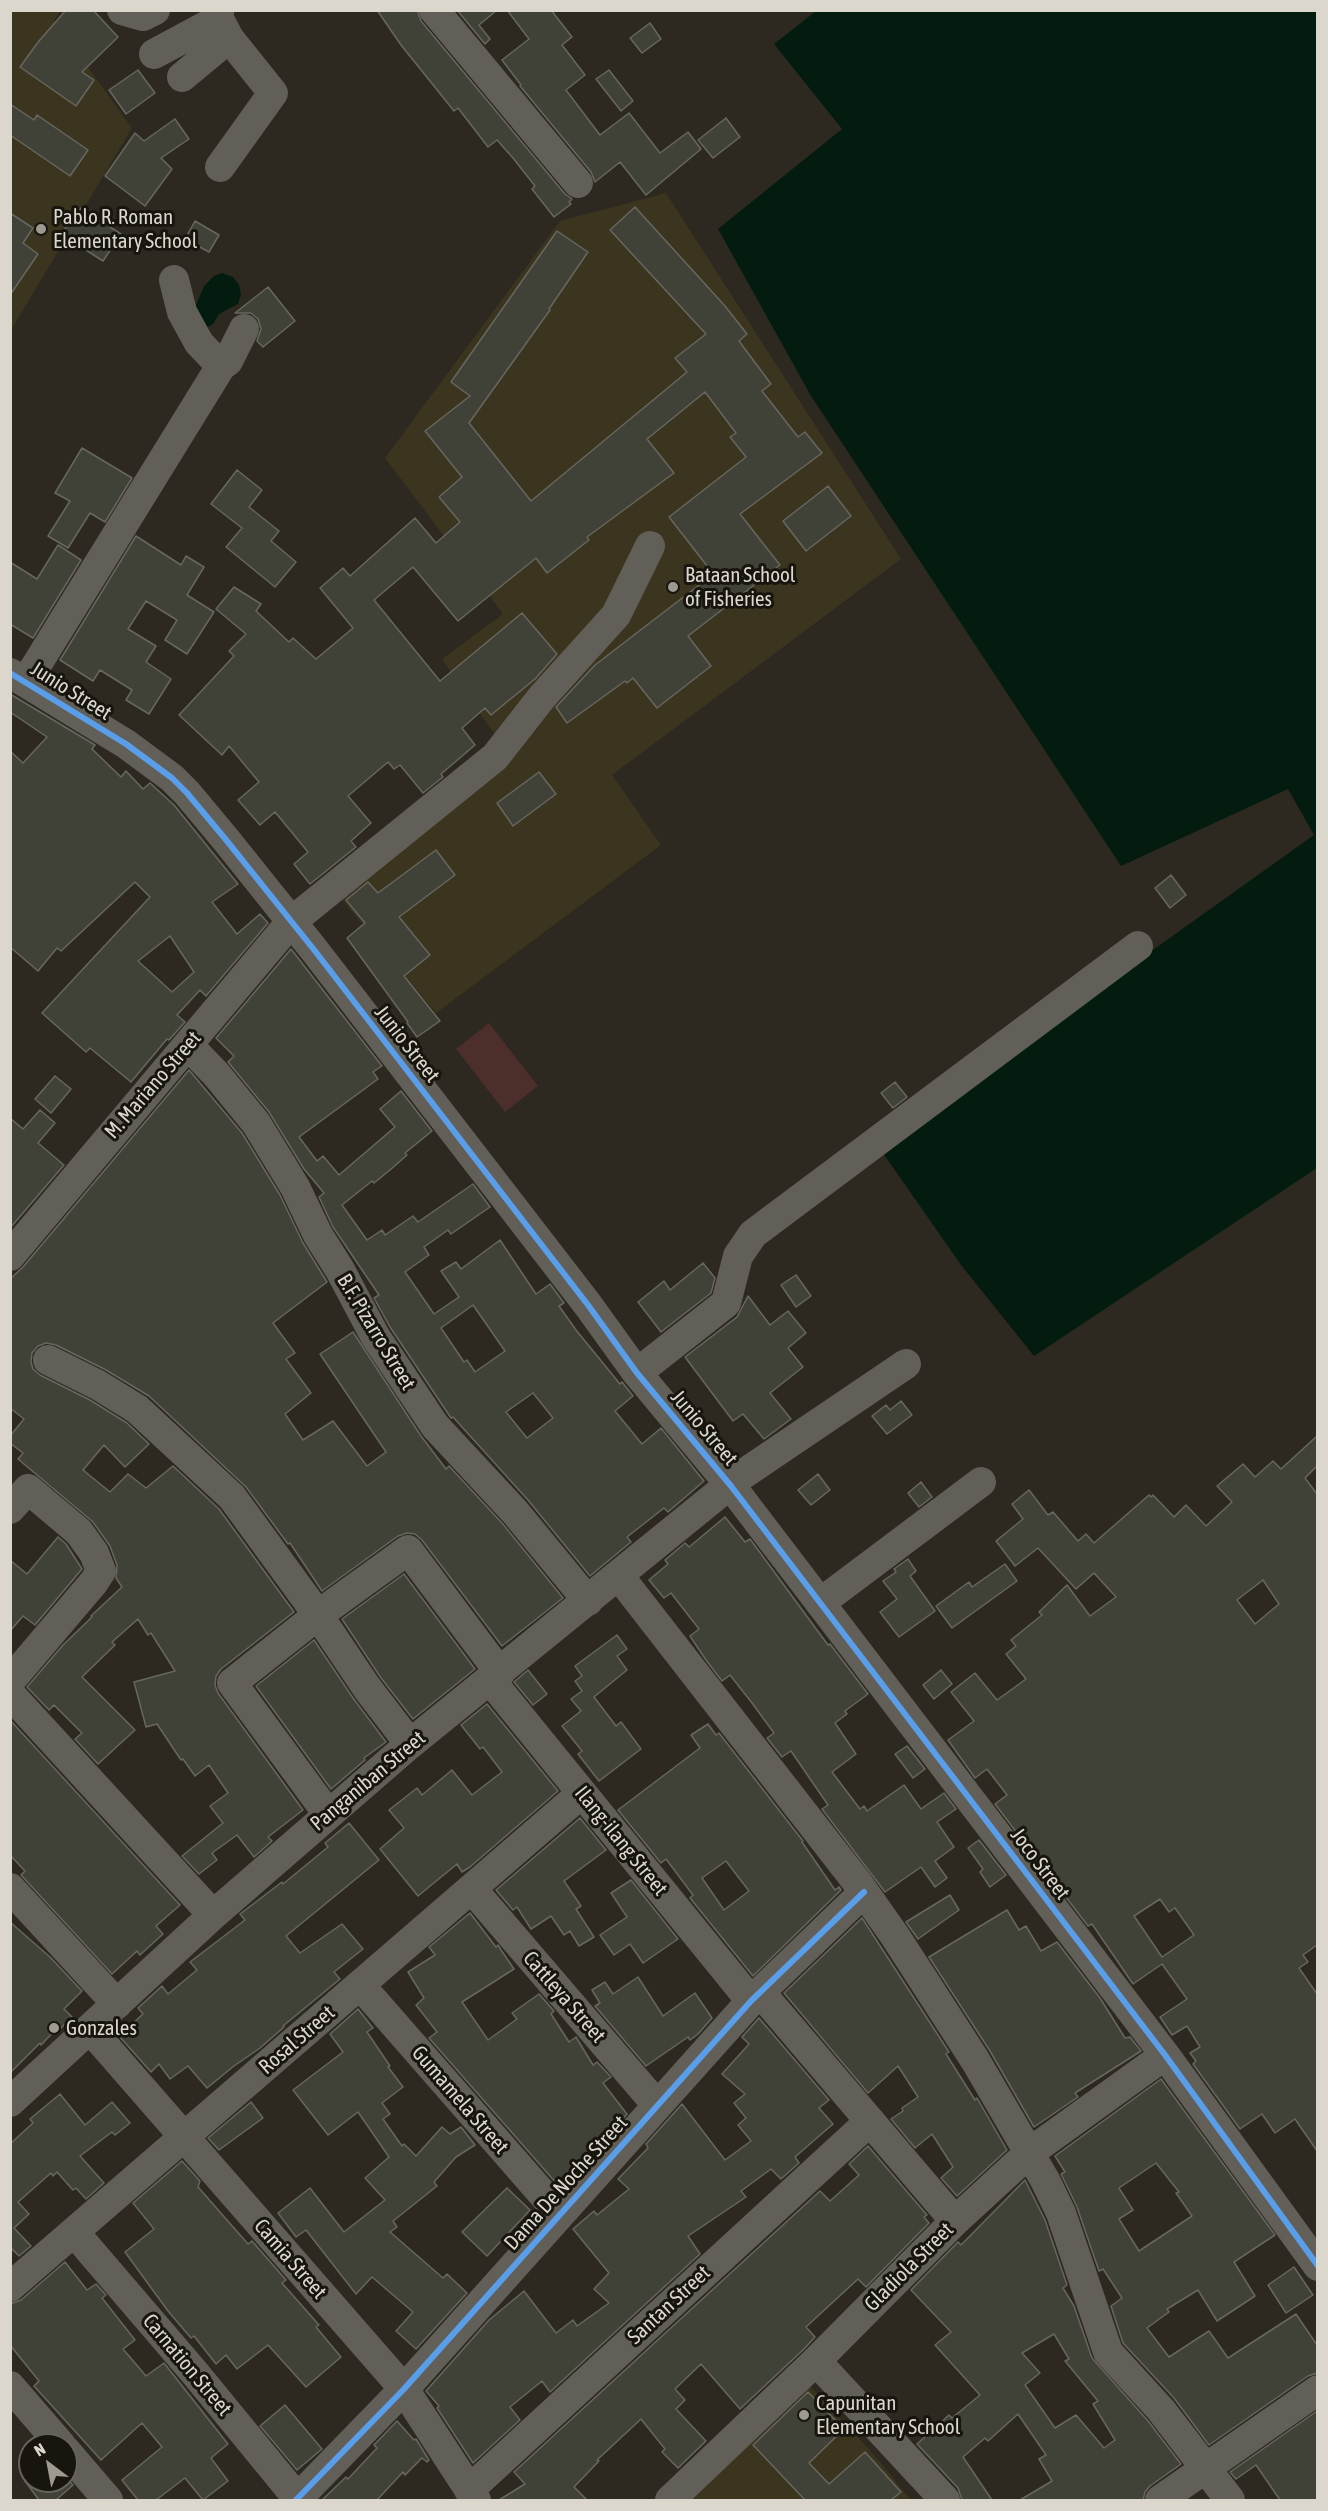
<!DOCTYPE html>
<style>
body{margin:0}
#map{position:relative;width:1328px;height:2511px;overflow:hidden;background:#2d2920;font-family:"Asap Condensed",sans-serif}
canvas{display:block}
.frame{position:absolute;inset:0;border:12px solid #dbd7cd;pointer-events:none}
.north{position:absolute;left:18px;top:2433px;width:60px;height:60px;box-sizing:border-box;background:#17150d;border:2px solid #65635a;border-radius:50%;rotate:328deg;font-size:16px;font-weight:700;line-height:24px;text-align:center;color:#dbd7cd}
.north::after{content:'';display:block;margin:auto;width:21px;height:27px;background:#9e9a90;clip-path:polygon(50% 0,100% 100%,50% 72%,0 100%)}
</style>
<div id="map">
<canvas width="1328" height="2511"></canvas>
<div class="frame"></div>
<div class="north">N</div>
</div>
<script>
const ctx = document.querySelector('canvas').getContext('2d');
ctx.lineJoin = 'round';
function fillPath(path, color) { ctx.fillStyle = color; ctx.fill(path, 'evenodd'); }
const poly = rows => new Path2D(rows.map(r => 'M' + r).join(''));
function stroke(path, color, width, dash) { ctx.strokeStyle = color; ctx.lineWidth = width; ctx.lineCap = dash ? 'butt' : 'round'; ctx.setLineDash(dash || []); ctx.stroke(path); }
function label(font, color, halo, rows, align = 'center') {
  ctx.font = font + ' "Asap Condensed",sans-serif'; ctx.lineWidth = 6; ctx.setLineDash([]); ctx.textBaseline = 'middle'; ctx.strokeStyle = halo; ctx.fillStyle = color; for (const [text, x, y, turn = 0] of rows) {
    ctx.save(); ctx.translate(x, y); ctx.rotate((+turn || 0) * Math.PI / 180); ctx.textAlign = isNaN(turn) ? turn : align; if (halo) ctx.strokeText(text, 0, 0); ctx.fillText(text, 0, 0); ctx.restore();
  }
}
const built = poly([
 [11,11,60,11,54,21,132,128,11,330],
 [666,193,901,559,612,775,661,845,436,1013,325,879,498,739,442,659,503,614,385,458,560,221],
 [806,2382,869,2449,911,2500,682,2500]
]);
const green = poly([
 [489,1023,538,1086,505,1112,456,1049]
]);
const water = poly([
 [816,11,1317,11,1317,1168,1034,1356,961,1265,878,1146,1314,835,1288,789,1121,866,811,396,718,229,842,129,774,44],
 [222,273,233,277,239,285,241,294,238,304,219,314,213,324,208,327,200,324,195,317,196,305,204,286,214,276]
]);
const building = poly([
 [66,10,93,10,118,37,82,72,94,80,76,106,20,67,39,41,66,10],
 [377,10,417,10,421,21,565,194,572,199,569,202,571,204,554,217,532,189,535,186,513,158,497,140,488,147,458,108,454,111,401,45,377,10],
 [457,10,497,10,479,25,490,39,485,44,457,10],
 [507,10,551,10,572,37,562,45,585,75,566,90,600,135,629,113,660,153,688,132,701,149,646,195,620,162,595,182,591,172,520,86,521,85,502,60,529,39,507,10],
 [650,23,661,39,642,53,630,38,650,23],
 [138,70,155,93,126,114,109,90,138,70],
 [609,70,633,101,621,111,596,79,609,70],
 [10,104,34,120,37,115,88,150,70,176,10,135,10,104],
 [726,118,740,137,713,158,698,140,726,118],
 [175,119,189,139,161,158,172,169,145,206,105,176,135,133,144,141,175,119],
 [635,207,725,306,747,334,739,341,771,384,762,391,798,437,805,432,822,453,740,514,780,565,688,636,711,666,657,708,633,678,627,683,625,681,567,723,556,707,595,665,703,582,701,579,711,571,669,517,746,457,730,437,736,433,705,392,647,439,674,473,587,537,589,540,547,573,536,558,458,621,413,567,374,600,440,681,522,613,557,654,535,679,491,715,485,708,462,728,475,745,441,774,443,777,423,793,400,765,394,769,388,762,348,796,371,823,351,841,356,847,310,884,294,864,308,852,275,812,260,825,238,800,259,782,229,746,222,755,179,715,234,656,229,651,246,634,216,609,234,587,261,604,256,611,289,642,293,638,316,659,353,628,320,588,343,568,350,576,415,518,436,543,460,522,439,497,462,477,425,431,470,396,451,382,557,231,588,252,549,309,550,310,469,423,531,501,687,372,675,358,706,334,610,230,635,207],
 [81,208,121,234,103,261,61,234,81,208],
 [10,213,33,228,23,243,38,254,10,295,10,213],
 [195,221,219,235,209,252,185,239,195,221],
 [268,287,295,321,263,347,257,341,261,329,258,319,251,313,235,313,268,287],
 [82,448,132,478,105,522,90,513,68,548,48,536,70,501,55,493,82,448],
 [237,470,262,490,249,507,279,531,271,541,296,562,275,587,226,547,242,528,211,504,237,470],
 [828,486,851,516,806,551,783,521,828,486],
 [136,536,181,565,186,556,204,567,187,595,214,612,187,654,165,640,177,620,146,601,128,629,156,646,146,662,171,679,149,714,126,700,132,690,100,670,93,681,60,660,136,536],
 [58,545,81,560,33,638,10,624,10,562,37,579,58,545],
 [10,694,95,745,92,749,121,777,126,771,143,789,150,783,174,805,238,884,212,902,237,934,260,914,268,923,206,996,200,990,177,1015,185,1022,169,1040,167,1039,131,1082,90,1048,86,1052,42,1013,150,897,135,882,61,951,57,948,38,971,10,947,10,751,23,763,47,737,10,712,10,694],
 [170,936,194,972,172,992,138,961,170,936],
 [539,772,556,794,513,826,497,803,539,772],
 [436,850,455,875,399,917,430,955,404,976,440,1021,417,1037,407,1023,408,1022,347,938,365,923,346,900,368,882,378,893,436,850],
 [1171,875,1186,895,1170,908,1155,888,1171,875],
 [291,949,382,1066,373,1072,378,1079,299,1137,317,1161,323,1156,339,1175,395,1127,380,1109,401,1091,432,1131,405,1153,407,1155,390,1170,374,1183,372,1181,342,1205,367,1240,382,1230,385,1235,413,1216,418,1222,473,1184,490,1207,451,1234,448,1230,424,1247,429,1255,405,1272,434,1314,459,1297,441,1271,456,1262,461,1269,500,1240,536,1294,550,1284,564,1303,559,1306,576,1330,620,1384,622,1382,633,1396,615,1411,642,1444,661,1428,704,1481,668,1512,664,1508,627,1537,631,1542,590,1576,528,1500,453,1417,451,1418,449,1415,390,1327,374,1298,379,1295,333,1227,319,1197,324,1193,304,1169,269,1112,228,1062,234,1056,216,1038,291,949],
 [473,1305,505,1351,475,1372,467,1360,464,1362,441,1328,473,1305],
 [533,1393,553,1418,527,1438,506,1412,533,1393],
 [189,1070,242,1133,280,1195,303,1243,327,1282,273,1323,295,1353,286,1359,311,1393,285,1414,303,1440,333,1421,367,1466,386,1452,320,1354,353,1332,421,1436,446,1469,449,1466,502,1523,563,1598,502,1646,422,1540,415,1534,407,1533,398,1536,322,1591,290,1543,288,1544,246,1487,149,1396,106,1370,56,1345,46,1343,38,1346,32,1353,31,1362,33,1369,40,1375,90,1400,127,1423,149,1444,125,1467,104,1445,83,1470,110,1492,128,1474,146,1488,173,1466,219,1509,294,1612,221,1669,216,1676,215,1685,218,1693,303,1810,268,1837,272,1841,254,1857,237,1835,212,1853,217,1860,199,1874,182,1856,223,1823,210,1806,228,1793,209,1765,195,1776,183,1759,181,1760,157,1724,146,1727,134,1682,175,1671,151,1633,148,1635,138,1619,112,1642,115,1645,82,1677,135,1730,98,1764,75,1739,82,1733,54,1705,49,1710,27,1687,63,1645,92,1617,91,1616,122,1587,116,1578,117,1565,110,1546,93,1522,18,1459,23,1453,10,1443,10,1436,24,1419,10,1408,10,1279,23,1267,189,1070],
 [55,1076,71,1089,51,1113,35,1099,55,1076],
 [895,1082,907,1097,893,1108,881,1093,895,1082],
 [40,1110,55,1123,38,1143,64,1165,11,1227,10,1118,23,1129,40,1110],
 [703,1263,715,1278,711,1293,661,1332,638,1302,664,1281,670,1290,703,1263],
 [796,1275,811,1296,796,1307,781,1285,796,1275],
 [748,1296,770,1325,788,1311,806,1333,788,1348,803,1367,770,1393,791,1419,764,1439,743,1414,733,1421,685,1357,737,1317,748,1296],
 [901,1401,912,1415,887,1434,872,1416,886,1405,890,1410,901,1401],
 [1317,1436,1317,1466,1305,1478,1317,1494,1317,1945,1303,1955,1308,1962,1299,1968,1317,1994,1317,2151,1295,2119,1275,2133,1262,2114,1240,2129,1193,2064,1196,2061,1190,2053,1200,2047,1187,2026,1172,2035,1160,2017,1187,1999,1162,1964,1133,1984,1092,1924,1088,1926,995,1804,1007,1795,987,1769,975,1778,948,1740,974,1721,951,1692,975,1673,997,1700,1026,1679,1006,1654,1016,1646,1011,1640,1042,1615,1039,1612,1067,1585,1090,1616,1116,1597,1094,1573,1076,1589,1038,1548,1015,1566,996,1541,1023,1519,1012,1504,1029,1490,1048,1515,1053,1512,1078,1541,1086,1534,1094,1543,1149,1495,1151,1497,1153,1495,1174,1517,1186,1505,1206,1526,1232,1502,1217,1486,1243,1464,1255,1477,1273,1461,1281,1469,1317,1436],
 [1263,1580,1279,1604,1255,1624,1237,1600,1263,1580],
 [1160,1899,1169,1912,1175,1908,1194,1935,1162,1957,1134,1916,1160,1899],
 [818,1474,830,1490,811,1505,798,1490,818,1474],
 [921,1482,932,1497,919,1507,908,1493,921,1482],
 [725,1517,745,1542,750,1539,828,1645,830,1644,868,1694,845,1711,847,1714,835,1723,856,1754,832,1772,860,1809,864,1806,867,1811,904,1785,921,1809,944,1793,956,1809,937,1822,954,1847,935,1861,947,1878,935,1887,921,1867,885,1892,822,1809,828,1805,791,1751,782,1757,767,1738,774,1733,752,1703,730,1675,722,1681,706,1660,690,1636,699,1629,671,1593,664,1598,649,1580,668,1564,665,1560,685,1543,689,1547,725,1517],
 [58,1537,66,1544,82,1569,35,1625,23,1616,10,1631,10,1560,27,1574,58,1537],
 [908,1559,916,1571,910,1576,935,1611,899,1637,880,1612,897,1599,883,1581,896,1572,894,1569,908,1559],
 [1005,1564,1017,1581,952,1628,936,1606,969,1582,972,1587,1005,1564],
 [404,1574,475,1669,413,1719,381,1678,342,1619,404,1574],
 [617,1635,627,1649,617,1656,627,1670,594,1697,616,1726,621,1722,641,1749,599,1781,578,1754,582,1751,562,1726,581,1711,571,1699,582,1691,575,1681,582,1676,575,1666,617,1635],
 [314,1640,353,1698,386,1742,364,1758,365,1760,331,1789,256,1686,314,1640],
 [528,1670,547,1694,533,1705,514,1682,528,1670],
 [941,1670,952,1684,934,1699,923,1685,941,1670],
 [487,1704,558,1791,470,1867,462,1872,457,1864,418,1896,380,1849,404,1828,389,1810,417,1788,422,1795,452,1770,472,1795,502,1772,483,1747,480,1749,461,1725,487,1704],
 [10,1720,180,1905,156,1926,163,1934,140,1955,137,1951,112,1974,21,1875,25,1871,10,1855,10,1720],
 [708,1724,716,1735,719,1733,803,1841,802,1842,835,1890,839,1887,841,1890,753,1976,690,1898,693,1895,666,1859,661,1863,618,1810,700,1748,691,1735,708,1724],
 [726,1861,749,1891,724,1910,702,1878,726,1861],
 [907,1746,925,1769,913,1778,895,1754,907,1746],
 [580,1818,606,1850,564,1881,581,1906,576,1909,594,1937,579,1946,570,1931,564,1935,551,1916,531,1929,517,1907,513,1910,496,1890,580,1818],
 [349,1823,379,1860,286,1936,300,1953,342,1924,363,1949,334,1972,340,1979,283,2026,284,2027,260,2048,234,2066,207,2088,188,2066,170,2079,159,2064,151,2072,119,2036,143,2014,138,2008,162,1986,168,1994,197,1970,190,1962,245,1920,240,1914,282,1882,283,1884,328,1847,325,1843,349,1823],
 [979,1840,1006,1875,990,1887,980,1872,983,1869,968,1848,979,1840],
 [631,1880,678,1939,643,1963,630,1944,614,1955,600,1935,627,1917,611,1893,631,1880],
 [950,1895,959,1910,918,1939,906,1922,950,1895],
 [1007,1910,1019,1930,1026,1926,1041,1951,1057,1942,1100,1998,1125,2038,1130,2037,1141,2051,1075,2093,1078,2097,1034,2127,990,2051,929,1957,1007,1910],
 [470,1913,496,1947,498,1945,501,1950,514,1969,462,2002,488,2040,517,2019,512,2013,539,1994,554,2011,551,2014,569,2042,576,2037,593,2065,597,2062,611,2077,603,2083,627,2114,584,2162,557,2184,429,2038,437,2032,416,2005,424,1998,408,1972,435,1955,429,1947,470,1913],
 [862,1918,949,2052,946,2054,975,2100,977,2098,1007,2150,957,2196,941,2178,953,2167,932,2134,915,2148,891,2119,903,2111,902,2108,918,2097,898,2066,868,2093,784,1993,862,1918],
 [10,1922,51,1958,82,1991,64,2009,72,2017,61,2028,59,2026,41,2045,40,2043,10,2073,10,1922],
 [638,1977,663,2016,695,1993,712,2018,698,2034,690,2040,688,2037,646,2066,595,2006,600,2003,592,1990,605,1982,613,1994,638,1977],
 [358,2009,373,2028,367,2032,390,2066,388,2067,403,2087,382,2103,390,2114,383,2119,402,2146,404,2144,416,2156,442,2127,450,2134,461,2127,475,2145,456,2157,434,2182,437,2186,393,2221,397,2227,390,2232,443,2278,447,2274,467,2293,416,2349,396,2331,413,2312,372,2277,356,2294,306,2230,296,2237,278,2213,310,2188,344,2232,385,2200,365,2178,389,2157,358,2112,328,2135,293,2090,343,2052,330,2034,358,2009],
 [759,2018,829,2100,819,2108,833,2124,795,2157,799,2163,781,2179,771,2169,741,2191,746,2197,688,2236,700,2254,550,2392,542,2381,510,2407,520,2420,473,2463,437,2408,439,2406,426,2391,489,2320,524,2291,556,2333,573,2320,577,2326,609,2303,594,2289,609,2273,573,2229,594,2211,597,2215,629,2189,618,2179,648,2148,646,2144,682,2104,725,2160,751,2141,738,2125,746,2118,734,2103,745,2094,722,2074,749,2044,742,2037,759,2018],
 [1161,2079,1275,2235,1234,2262,1255,2296,1217,2321,1198,2290,1167,2309,1169,2312,1147,2328,1169,2357,1209,2331,1228,2358,1296,2314,1317,2345,1317,2373,1308,2376,1209,2445,1174,2398,1123,2343,1111,2306,1122,2298,1103,2269,1099,2271,1077,2207,1061,2174,1065,2172,1055,2156,1161,2079],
 [1156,2163,1179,2192,1176,2193,1192,2216,1139,2251,1119,2219,1133,2210,1119,2188,1156,2163],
 [60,2094,85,2125,112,2102,130,2123,115,2135,112,2132,80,2156,104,2183,86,2199,76,2188,73,2190,57,2172,53,2176,51,2173,18,2202,29,2214,14,2228,31,2246,19,2256,10,2247,10,2144,33,2123,30,2119,60,2094],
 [251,2102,263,2118,219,2150,208,2138,251,2102],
 [868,2146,927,2215,924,2217,929,2223,866,2287,858,2279,806,2327,815,2337,804,2349,740,2409,701,2364,675,2389,685,2400,676,2409,706,2441,678,2468,662,2452,665,2449,641,2419,597,2460,599,2461,574,2487,587,2500,499,2500,525,2484,514,2472,820,2191,830,2201,859,2175,849,2164,868,2146],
 [182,2161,200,2181,198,2187,248,2244,252,2241,286,2280,282,2283,319,2325,316,2327,341,2357,306,2387,268,2345,237,2369,226,2355,216,2364,194,2336,191,2338,168,2311,125,2252,154,2229,133,2203,182,2161],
 [1025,2180,1045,2220,1067,2285,1063,2288,1074,2306,1092,2358,1148,2421,1181,2464,1150,2486,1145,2492,1143,2500,1020,2500,1052,2481,1039,2459,1046,2455,1018,2414,988,2441,985,2438,963,2457,992,2500,962,2500,958,2488,917,2444,949,2415,952,2418,980,2395,935,2345,951,2332,911,2290,958,2242,961,2245,1025,2180],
 [1054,2334,1069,2359,1065,2361,1098,2401,1093,2404,1115,2440,1104,2448,1076,2415,1055,2428,1025,2385,1040,2373,1022,2353,1054,2334],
 [507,2188,530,2210,487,2256,462,2232,507,2188],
 [65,2262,87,2290,96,2284,106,2295,102,2298,135,2340,123,2349,146,2376,164,2363,228,2444,211,2458,228,2481,203,2500,185,2478,156,2500,138,2500,122,2480,162,2447,142,2423,101,2460,34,2386,39,2381,10,2345,10,2304,21,2300,65,2262],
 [1294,2267,1313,2295,1286,2313,1268,2285,1294,2267],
 [808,2392,844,2429,809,2463,829,2484,865,2452,901,2492,891,2500,805,2500,753,2445,808,2392],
 [285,2405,322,2449,297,2470,260,2426,285,2405],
 [1317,2411,1317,2500,1280,2500,1256,2465,1236,2479,1230,2472,1317,2411],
 [397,2421,414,2440,416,2439,429,2460,427,2462,422,2458,405,2475,403,2472,377,2500,322,2500,346,2477,348,2479,377,2448,374,2445,397,2421],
 [25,2481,69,2481,73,2485,56,2500,39,2500,25,2481]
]);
const minor = poly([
 [122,10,143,16,155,10],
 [219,10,219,19,229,38,273,93,220,167],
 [434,10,578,183],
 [154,54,219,19],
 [182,77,229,38],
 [221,366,228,361,244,329],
 [10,673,126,744,172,778,187,793,227,841,315,951,588,1305,637,1373,731,1486,1165,2055,1318,2266],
 [26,682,221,366,199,343,182,312,174,280],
 [188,1045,216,1074,256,1123,295,1187,318,1235,340,1270,375,1336,435,1426,515,1512,588,1601],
 [10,1256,291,922,495,757,542,697,616,615,650,546],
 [48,1360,98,1385,137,1409,232,1497,318,1615,367,1688,410,1744],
 [637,1373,726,1303,738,1256,753,1234,1138,946],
 [10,1509,28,1489,79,1532,94,1553,101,1571,94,1582,10,1681],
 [619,1576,857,1882,895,1936,975,2060,1045,2180,1061,2213,1108,2352,1161,2410,1230,2500],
 [820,1603,981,1482],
 [491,1681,751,2001],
 [10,1694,213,1915],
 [328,1814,232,1683,318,1615,408,1550,500,1673],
 [10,1888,117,2004],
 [472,1889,657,2105],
 [360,1985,560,2214],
 [760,1992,955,2221],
 [90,2029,404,2389,476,2500],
 [10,2102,213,1915,410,1744,739,1477,906,1364],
 [74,2232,194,2372,299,2500],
 [10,2287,582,1793],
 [816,2361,945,2500],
 [10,2386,61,2445],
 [66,2451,108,2500],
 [469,2490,870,2121],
 [296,2500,404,2389,751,2001,864,1892],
 [670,2500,816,2361,955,2221,1029,2153,1165,2055],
 [1160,2500,1318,2390]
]);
const cycleway = poly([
 [10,673,126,744,172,778,187,793,227,841,315,951,588,1305,637,1373,731,1486,1165,2055,1318,2266],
 [296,2500,404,2389,751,2001,864,1892]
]);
const markers = [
 [41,229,6,"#9e9a90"],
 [673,587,6,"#9e9a90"],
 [54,2028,6,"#9e9a90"],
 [804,2415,6,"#9e9a90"]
];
const poiNames = [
 ["Pablo R. Roman",53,217],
 ["Elementary School",53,241],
 ["Bataan School",685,575],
 ["of Fisheries",685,599],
 ["Gonzales",66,2028],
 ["Capunitan",816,2403],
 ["Elementary School",816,2427]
];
const streetNames = [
 ["Junio Street",71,691,32],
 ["Junio Street",407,1044,52],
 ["M. Mariano Street",153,1085,-49],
 ["B.F. Pizarro Street",376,1332,59],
 ["Junio Street",704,1428,50],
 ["Panganiban Street",368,1781,-40],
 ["Ilang-ilang Street",621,1841,51],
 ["Joco Street",1040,1864,53],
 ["Cattleya Street",564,1997,49],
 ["Rosal Street",297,2040,-41],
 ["Gumamela Street",460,2100,49],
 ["Dama De Noche Street",566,2183,-48],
 ["Camia Street",290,2259,49],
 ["Gladiola Street",909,2267,-45],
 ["Santan Street",669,2305,-43],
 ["Carnation Street",187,2365,50]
];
fillPath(built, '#3b341e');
fillPath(green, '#4c2e2b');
fillPath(water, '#041c10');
fillPath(building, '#414237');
stroke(building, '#67675f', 1.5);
stroke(minor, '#615f57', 30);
stroke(cycleway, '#5a9eea', 6);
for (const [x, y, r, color] of markers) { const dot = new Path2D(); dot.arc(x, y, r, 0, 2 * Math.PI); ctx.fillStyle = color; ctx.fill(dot); stroke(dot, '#17150d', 2); }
label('21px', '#dbd7cd', '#17150d', poiNames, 'left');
label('21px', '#dbd7cd', '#17150d', streetNames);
</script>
